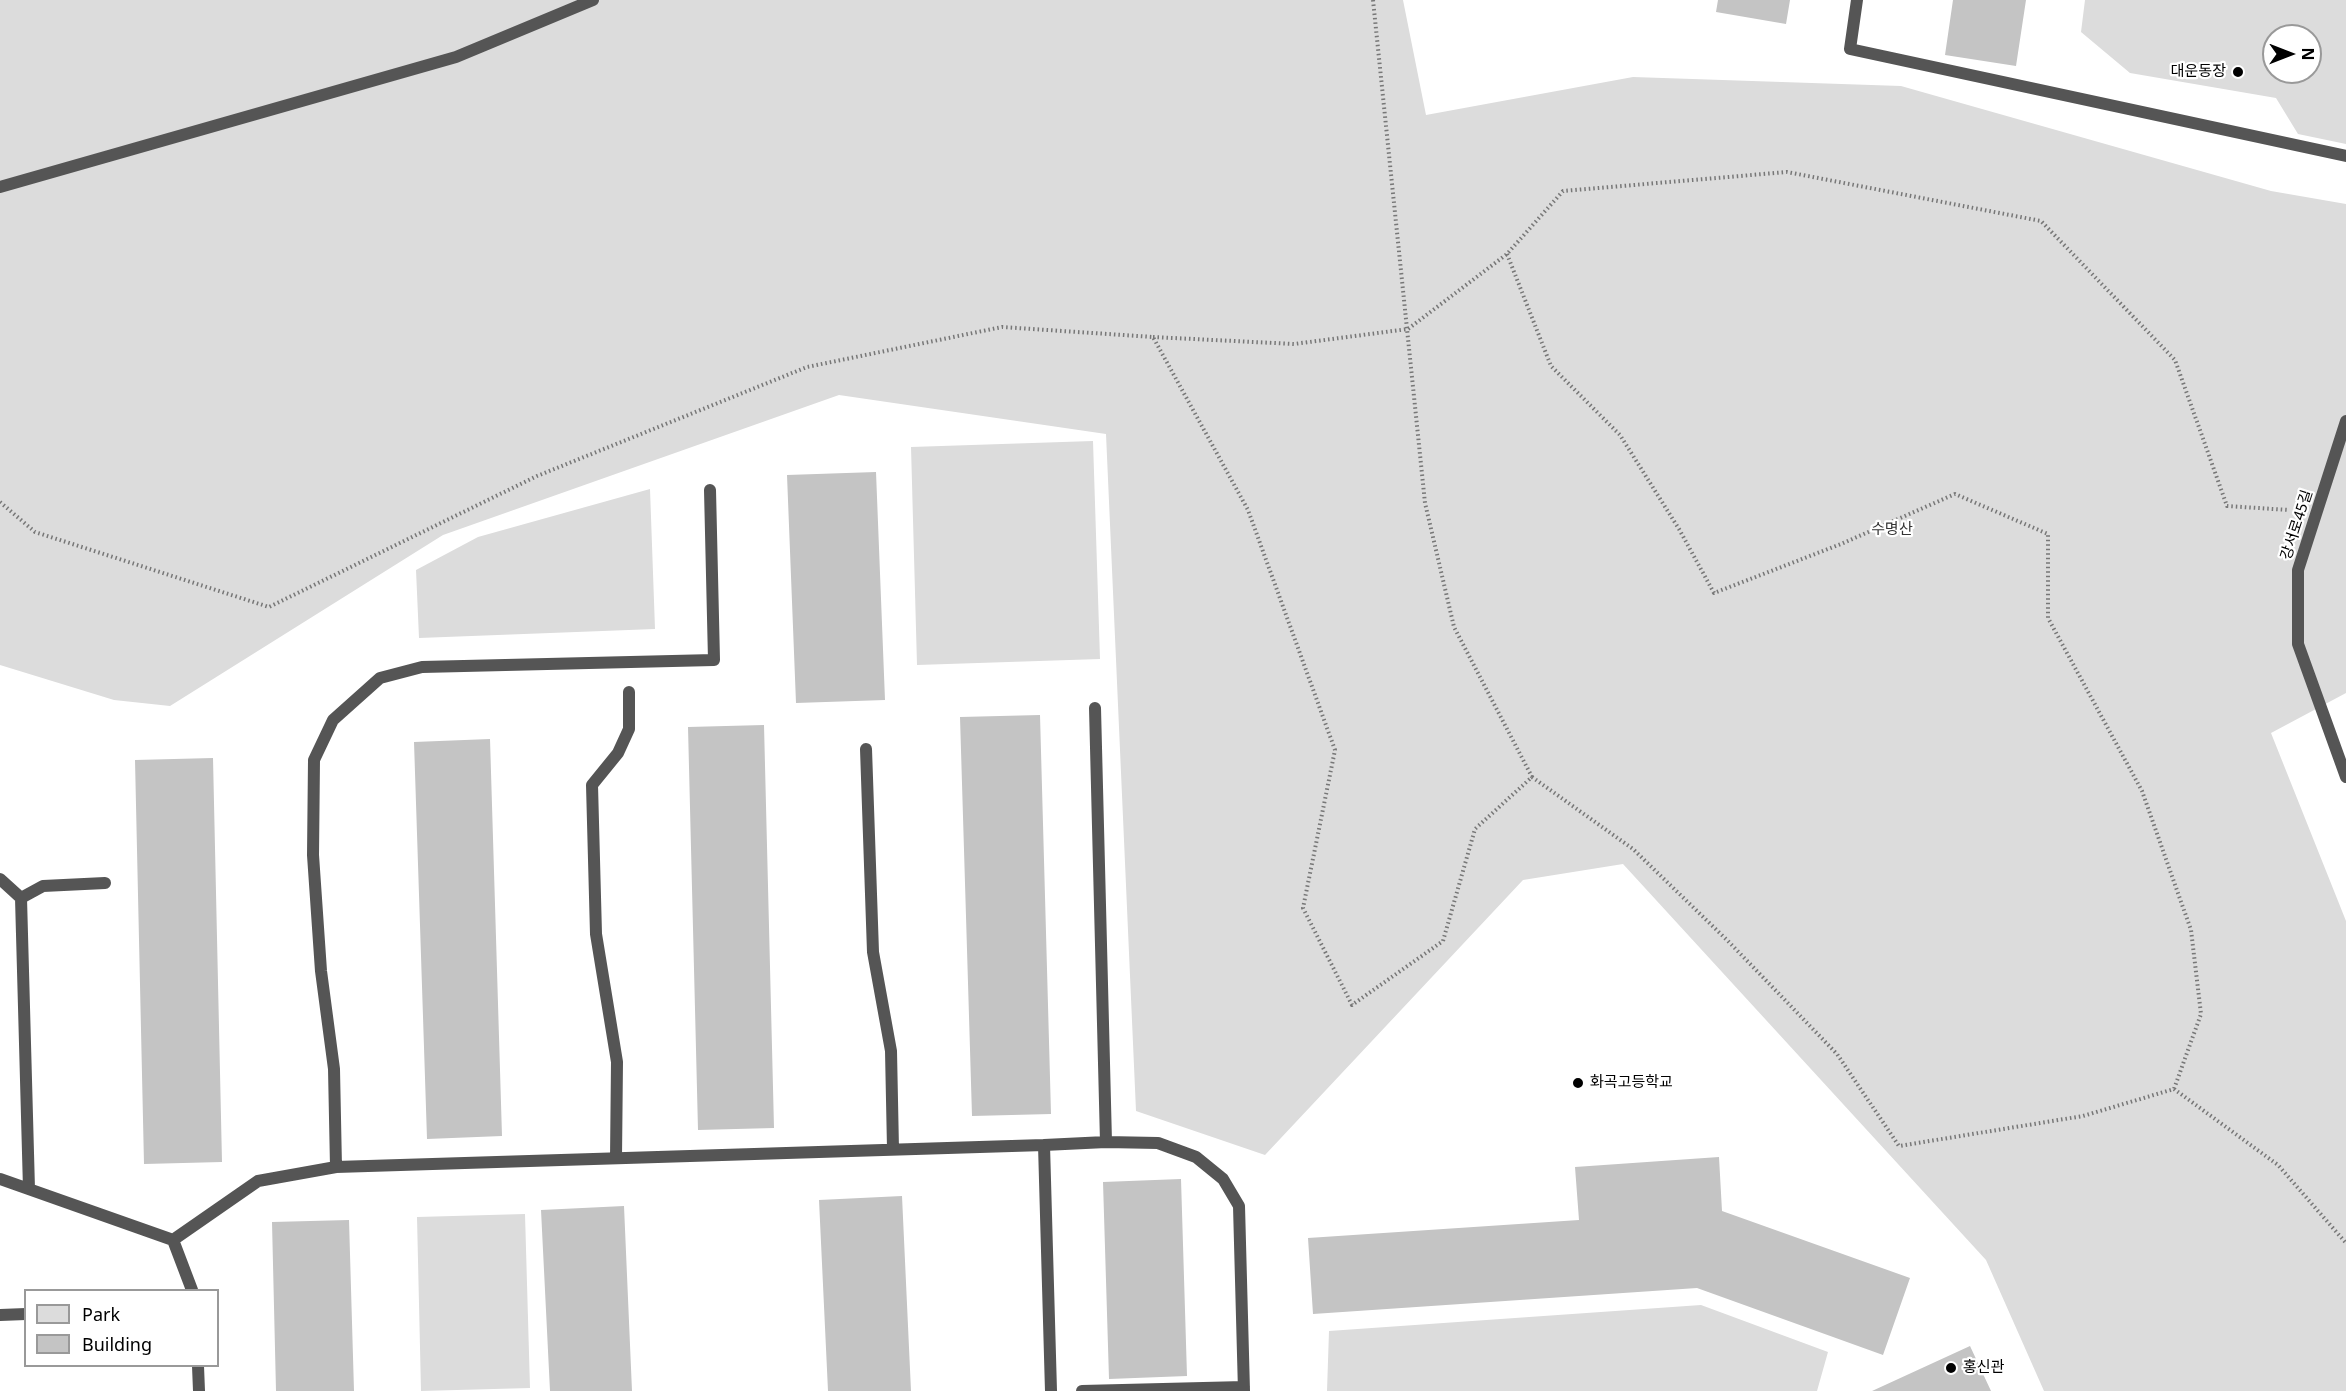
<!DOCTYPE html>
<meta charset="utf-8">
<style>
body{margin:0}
#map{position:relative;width:2346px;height:1391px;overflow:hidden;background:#fff;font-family:"Noto Sans",sans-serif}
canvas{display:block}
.legend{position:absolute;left:24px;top:1289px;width:195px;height:78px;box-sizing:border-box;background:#fff;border:2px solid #999;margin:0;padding:8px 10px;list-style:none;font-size:18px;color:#000}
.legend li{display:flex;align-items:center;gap:12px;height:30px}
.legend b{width:30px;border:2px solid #999}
.north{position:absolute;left:2262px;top:24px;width:60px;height:60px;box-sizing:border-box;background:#fff;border:2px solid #999;border-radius:50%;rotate:90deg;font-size:16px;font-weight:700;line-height:24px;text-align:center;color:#000}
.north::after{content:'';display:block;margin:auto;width:21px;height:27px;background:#000;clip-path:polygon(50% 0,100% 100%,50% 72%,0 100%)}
</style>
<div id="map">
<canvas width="2346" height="1391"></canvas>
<ul class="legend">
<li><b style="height:16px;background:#dcdcdc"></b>Park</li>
<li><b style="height:16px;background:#c4c4c4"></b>Building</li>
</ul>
<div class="north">N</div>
</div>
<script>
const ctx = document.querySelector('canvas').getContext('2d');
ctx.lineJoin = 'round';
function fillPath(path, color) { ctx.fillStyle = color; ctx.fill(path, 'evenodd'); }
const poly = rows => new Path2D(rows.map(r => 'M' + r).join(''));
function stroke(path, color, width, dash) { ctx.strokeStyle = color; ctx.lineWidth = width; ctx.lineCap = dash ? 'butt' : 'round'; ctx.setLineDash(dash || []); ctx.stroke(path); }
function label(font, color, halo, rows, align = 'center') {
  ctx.font = font + ' "Noto Sans","Noto Sans KR",sans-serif'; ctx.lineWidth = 4.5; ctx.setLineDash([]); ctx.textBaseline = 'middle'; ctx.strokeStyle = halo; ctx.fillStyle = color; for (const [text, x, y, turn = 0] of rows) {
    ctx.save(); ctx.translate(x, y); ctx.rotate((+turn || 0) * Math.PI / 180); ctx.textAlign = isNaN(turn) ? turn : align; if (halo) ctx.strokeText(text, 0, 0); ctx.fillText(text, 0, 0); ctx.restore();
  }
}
const green = poly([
 [0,0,1403,0,1426,115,1633,77,1901,86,2271,191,2346,204,2346,693,2271,733,2346,921,2346,1391,2044,1391,1986,1260,1623,864,1523,880,1265,1155,1136,1111,1106,434,839,395,443,535,170,706,114,700,0,665],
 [2085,0,2346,0,2346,144,2298,134,2276,98,2130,73,2081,32],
 [2274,36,2310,36,2310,72,2274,72],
 [1093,441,1100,659,917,665,911,447],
 [650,489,655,629,419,638,416,570,478,537],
 [525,1214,530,1388,421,1391,417,1217],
 [1701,1305,1828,1352,1817,1391,1327,1391,1329,1331]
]);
const building = poly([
 [1718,0,1790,0,1786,24,1716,12],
 [1953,0,2026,0,2016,66,1945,55],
 [876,472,885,700,796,703,787,475],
 [1040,715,1051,1114,972,1116,960,717],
 [764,725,774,1128,698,1130,688,727],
 [490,739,502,1136,427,1139,414,742],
 [213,758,222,1162,144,1164,135,760],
 [1719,1157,1722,1211,1910,1278,1883,1355,1697,1288,1313,1314,1308,1238,1579,1220,1575,1167],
 [1181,1179,1187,1376,1109,1379,1103,1182],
 [902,1196,911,1391,828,1391,819,1200],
 [624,1206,632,1391,550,1391,541,1210],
 [349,1220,354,1391,276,1391,272,1222],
 [1970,1346,1991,1391,1872,1391]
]);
const path = poly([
 [1373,0,1425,503,1454,627,1532,777],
 [1507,254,1551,366,1620,435,1679,529,1714,593,1841,544,1955,494,2048,534,2048,618,2142,791,2191,930,2201,1014,2174,1089],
 [1153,337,1294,344,1408,329,1507,254,1563,191,1787,172,2041,221,2175,360,2227,506,2289,510],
 [0,502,35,532,269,607,537,476,807,367,1002,327,1153,337,1248,510,1335,750,1303,908,1352,1005,1443,941,1475,829,1532,777,1633,849,1728,941,1837,1054,1899,1146,2083,1116,2174,1089,2278,1165,2346,1243]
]);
const lane = poly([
 [1857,0,1850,49,2346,156],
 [0,187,456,57,593,0],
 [2346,421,2298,570,2298,644,2346,777],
 [1095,708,1106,1142],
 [866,749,873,952,891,1051,893,1149],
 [0,879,21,898,29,1189],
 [21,898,43,886,105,883],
 [1044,1145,1106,1142,1158,1143,1196,1157,1223,1179,1239,1206,1244,1391],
 [616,1158,617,1062,596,934,592,785,618,753,629,729,629,692],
 [336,1167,334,1069,321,971,313,855,314,760,333,720,380,678,422,667,714,660,710,490],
 [0,1179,173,1240,258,1181,336,1167,1044,1145,1051,1391],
 [173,1240,192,1290],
 [0,1315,26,1314],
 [198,1366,199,1391],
 [1082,1391,1244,1387]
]);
const markers = [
 [2238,72,6,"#000"],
 [1578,1083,6,"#000"],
 [1951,1368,6,"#000"]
];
const poiNames = [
 ["대운동장",2226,72,"right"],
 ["화곡고등학교",1590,1083],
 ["홍신관",1963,1368]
];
const streetNames = [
 ["강서로45길",2297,525,-72]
];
const parkNames = [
 ["수명산",1892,530]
];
fillPath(green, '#dcdcdc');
fillPath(building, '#c4c4c4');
stroke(path, '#777', 4, [1.5, 3]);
stroke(lane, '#555', 12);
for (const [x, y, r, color] of markers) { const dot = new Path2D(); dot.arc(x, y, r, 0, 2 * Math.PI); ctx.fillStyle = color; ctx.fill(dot); stroke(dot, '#fff', 2); }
label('15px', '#000', '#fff', poiNames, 'left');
label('15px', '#000', '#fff', streetNames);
label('15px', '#333', '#fff', parkNames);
</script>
